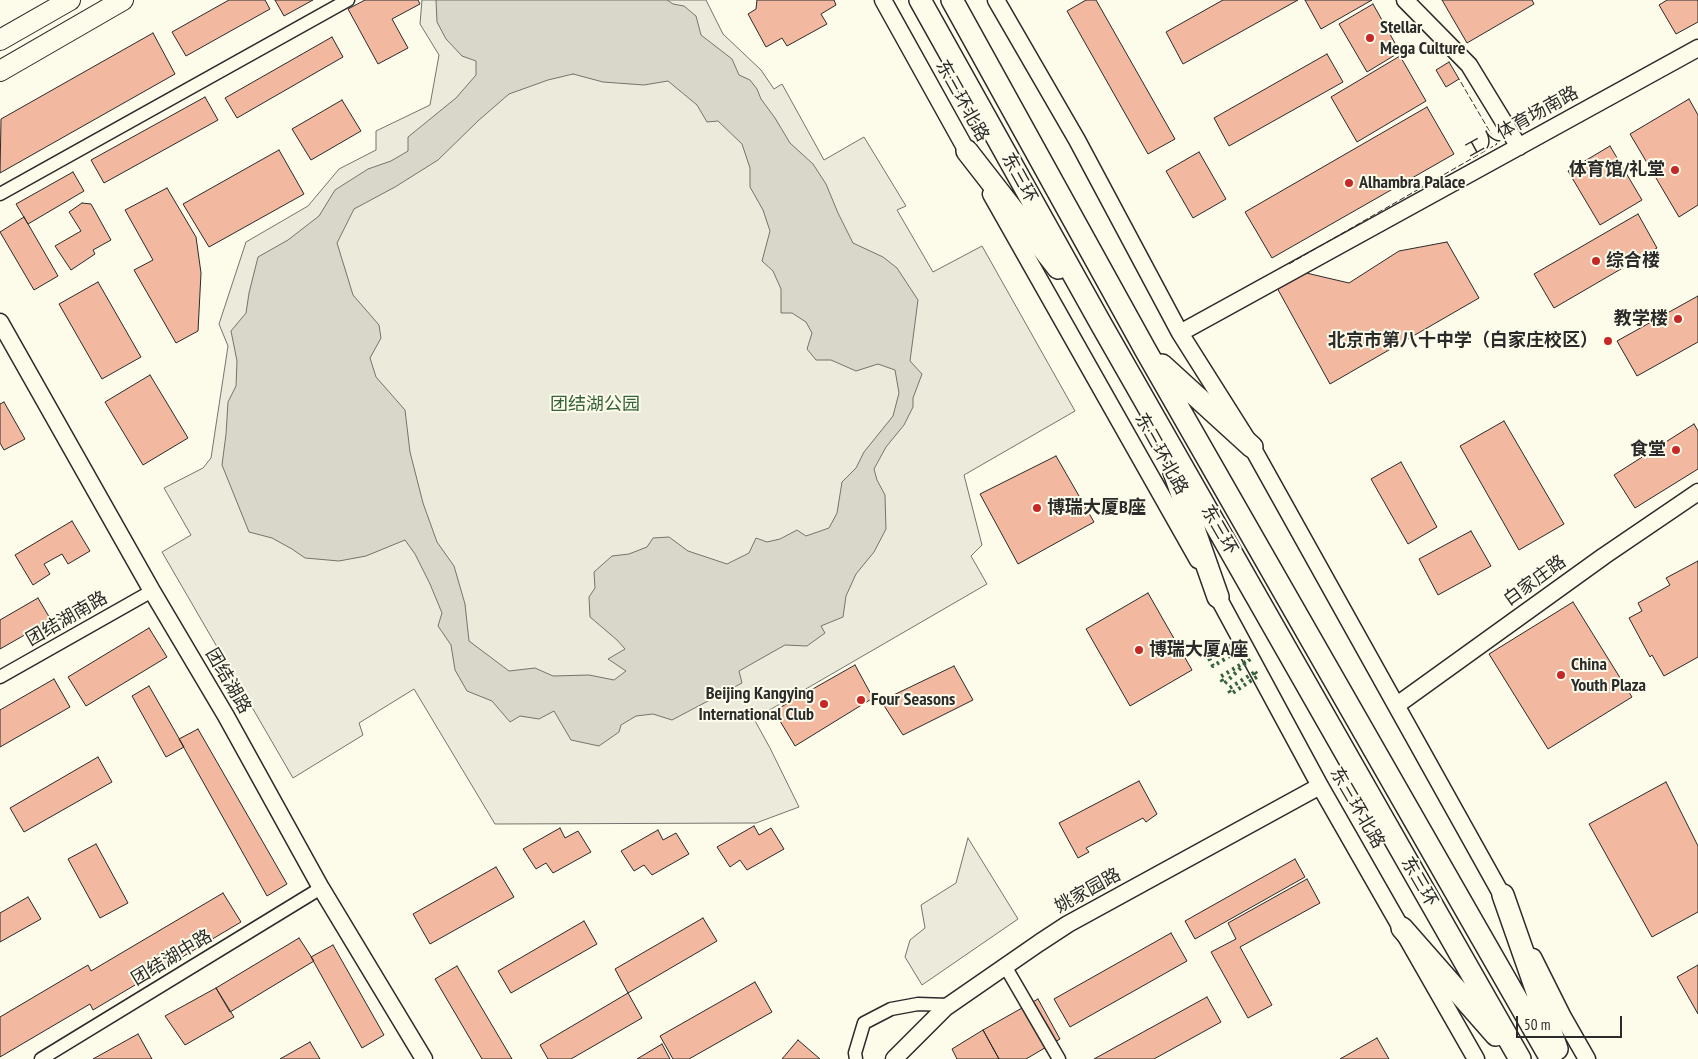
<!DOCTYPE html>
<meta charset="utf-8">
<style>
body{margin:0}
#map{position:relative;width:1698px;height:1059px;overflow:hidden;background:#fdfbea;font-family:"PT Sans Narrow",sans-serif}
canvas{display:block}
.scale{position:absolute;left:1516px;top:1016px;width:106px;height:22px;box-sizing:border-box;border:2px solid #2b2b2b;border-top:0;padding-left:6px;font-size:15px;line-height:18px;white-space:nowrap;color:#2b2b2b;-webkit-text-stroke:4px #fdfbea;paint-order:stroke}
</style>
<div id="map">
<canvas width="1698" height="1059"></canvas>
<div class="scale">50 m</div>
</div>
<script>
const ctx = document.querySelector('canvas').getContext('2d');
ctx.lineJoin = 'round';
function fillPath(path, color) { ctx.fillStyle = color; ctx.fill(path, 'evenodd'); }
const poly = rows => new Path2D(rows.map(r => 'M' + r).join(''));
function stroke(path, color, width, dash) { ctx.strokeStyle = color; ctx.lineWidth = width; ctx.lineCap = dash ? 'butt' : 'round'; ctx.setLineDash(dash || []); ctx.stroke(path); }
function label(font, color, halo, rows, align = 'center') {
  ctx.font = font + ' "PT Sans Narrow","Noto Sans SC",sans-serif'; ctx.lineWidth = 4; ctx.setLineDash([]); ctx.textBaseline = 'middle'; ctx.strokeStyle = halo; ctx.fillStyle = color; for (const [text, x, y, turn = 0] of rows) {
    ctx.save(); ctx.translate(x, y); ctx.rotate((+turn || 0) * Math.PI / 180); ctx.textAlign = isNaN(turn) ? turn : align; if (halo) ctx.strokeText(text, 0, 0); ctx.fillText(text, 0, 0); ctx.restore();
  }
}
const green = poly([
 [422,0,706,0,723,34,761,70,774,89,782,84,824,160,864,137,906,206,897,210,933,272,982,246,1075,411,964,475,982,545,971,556,987,584,754,719,770,748,799,807,756,823,495,824,414,689,359,723,363,735,293,778,162,552,191,535,164,488,203,468,211,458,228,346,219,324,246,242,308,206,339,169,376,150,376,131,430,105,439,55,420,24,422,0]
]);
const parking = poly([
 [968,838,1018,919,922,985,905,957,910,940,925,928,921,905,956,883,968,838]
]);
const water = poly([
 [436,0,667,0,673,4,684,6,696,16,701,35,732,59,739,75,750,80,757,89,761,99,775,118,790,143,813,164,826,184,838,213,853,243,883,257,897,268,918,300,910,361,922,374,913,398,913,407,904,425,886,447,874,469,877,480,885,495,886,529,874,552,856,574,846,596,843,617,821,626,825,633,807,646,785,645,739,671,742,683,672,720,653,714,636,716,621,725,619,732,599,746,571,740,554,711,539,719,520,716,510,722,492,701,467,691,455,670,451,645,438,626,442,613,430,584,415,554,405,540,366,556,339,561,305,558,292,549,272,538,249,532,222,465,226,434,228,402,236,386,237,361,231,331,246,313,249,293,258,257,288,240,319,216,335,190,368,169,391,161,408,151,408,137,456,98,476,75,476,61,462,56,446,39,437,22,436,0],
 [573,74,603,82,644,85,668,81,697,105,707,122,718,121,742,144,750,168,750,187,763,210,770,231,762,261,773,271,781,289,781,313,792,313,806,322,812,333,807,349,816,360,831,360,856,371,878,364,895,370,899,393,893,416,864,452,856,468,842,482,837,513,829,528,806,536,797,530,780,539,767,542,756,538,749,553,727,564,688,551,669,537,653,538,647,547,629,554,612,556,594,572,595,588,589,597,590,617,617,640,625,649,608,659,626,671,614,680,589,675,553,676,535,668,509,671,469,641,465,604,454,566,437,542,423,503,410,452,405,410,376,377,370,358,381,338,379,325,353,295,337,243,354,209,395,187,438,160,479,120,509,94,548,80,573,74]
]);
const building = poly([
 [229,0,265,0,270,9,186,56,172,32,229,0],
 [275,0,313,0,284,16,275,0],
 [365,0,418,0,420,4,392,19,408,48,378,64,348,9,365,0],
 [757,0,834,0,836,5,821,14,827,24,787,46,782,38,766,47,748,14,756,9,757,0],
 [1086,0,1096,0,1175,139,1148,154,1067,11,1086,0],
 [1223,0,1298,0,1183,64,1166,32,1223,0],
 [1305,0,1372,0,1321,29,1305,0],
 [1442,0,1532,0,1534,4,1467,43,1442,0],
 [1667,0,1698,0,1698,22,1676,34,1659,5,1667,0],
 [1373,4,1400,52,1367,72,1339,24,1373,4],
 [153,33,175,74,0,173,1,119,153,33],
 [332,37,343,57,237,118,225,98,332,37],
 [1327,54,1343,82,1229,146,1214,118,1327,54],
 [1400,56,1426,101,1357,142,1331,97,1400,56],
 [1449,62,1459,79,1446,87,1436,70,1449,62],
 [205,97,218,120,104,183,91,160,205,97],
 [1689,99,1698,115,1698,205,1679,217,1630,134,1689,99],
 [342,100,361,131,311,160,292,129,342,100],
 [1427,107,1454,154,1272,258,1245,212,1427,107],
 [1610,146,1642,200,1600,225,1568,171,1610,146],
 [279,150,304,194,209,247,183,204,279,150],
 [1199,152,1226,199,1193,218,1166,171,1199,152],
 [73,172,84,191,28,224,16,204,73,172],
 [167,188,196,237,201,273,198,331,176,343,134,270,153,260,125,210,167,188],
 [82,203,91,204,111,240,93,250,95,254,71,270,55,246,81,231,69,212,82,203],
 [1638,214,1657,248,1554,308,1534,274,1638,214],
 [24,217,58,276,34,290,0,232,24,217],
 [1447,242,1479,298,1330,384,1276,286,1302,272,1349,283,1399,251,1447,242],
 [98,282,141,357,102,379,59,304,98,282],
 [1698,296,1698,342,1637,376,1617,341,1698,296],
 [150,375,188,438,143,465,105,402,150,375],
 [4,402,25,439,4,450,0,443,0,404,4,402],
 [1504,421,1564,524,1519,550,1460,446,1504,421],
 [1694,424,1698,431,1698,469,1635,508,1614,475,1694,424],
 [1056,456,1094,522,1018,564,980,494,1056,456],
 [1401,462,1437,527,1408,544,1371,479,1401,462],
 [72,521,90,551,68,564,62,554,44,564,50,574,33,585,15,555,72,521],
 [1471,531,1491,566,1438,595,1419,559,1471,531],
 [1698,561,1698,657,1664,676,1652,655,1650,657,1629,618,1642,611,1638,603,1670,585,1666,578,1698,561],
 [1148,593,1192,670,1130,706,1086,629,1148,593],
 [38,598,51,620,0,649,0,620,38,598],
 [1573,602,1632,697,1548,749,1489,654,1573,602],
 [149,628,167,657,86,706,68,677,149,628],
 [855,665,873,698,795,746,774,711,855,665],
 [954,666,973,700,903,735,881,701,954,666],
 [54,679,70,707,0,747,0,710,54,679],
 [149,686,184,747,166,757,132,696,149,686],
 [198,729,287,884,267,896,179,739,198,729],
 [98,757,112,782,24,832,10,808,98,757],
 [1139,781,1157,814,1146,822,1143,818,1086,848,1089,852,1078,858,1059,823,1139,781],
 [1666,782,1698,846,1698,912,1652,937,1589,824,1666,782],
 [754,826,759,835,771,828,784,849,747,870,740,860,730,867,717,847,754,826],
 [560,828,565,838,578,831,591,852,553,873,546,863,536,869,523,849,560,828],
 [658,830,663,840,676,833,689,854,652,875,644,865,634,871,621,851,658,830],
 [96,844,128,903,100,918,68,859,96,844],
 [1295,859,1305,877,1195,939,1185,921,1295,859],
 [496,867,514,897,430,944,413,914,496,867],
 [1307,879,1320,903,1240,947,1272,1005,1248,1018,1211,952,1236,939,1228,923,1307,879],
 [223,893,241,922,93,1010,90,1004,0,1057,0,1017,88,965,91,971,223,893],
 [28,897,41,919,0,942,0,913,28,897],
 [703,918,717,941,628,993,615,969,703,918],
 [584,921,597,944,511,993,498,971,584,921],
 [1171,933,1187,961,1070,1027,1054,999,1171,933],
 [299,938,314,961,230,1012,216,988,299,938],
 [333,945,384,1035,362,1048,311,957,333,945],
 [1698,965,1698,1014,1677,977,1698,965],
 [457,966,512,1059,482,1059,435,979,457,966],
 [755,982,772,1012,689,1059,673,1059,660,1036,755,982],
 [216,988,234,1017,185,1045,165,1016,216,988],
 [628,993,642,1018,571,1059,548,1059,540,1045,628,993],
 [1207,997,1221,1022,1154,1059,1094,1059,1207,997],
 [1038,999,1060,1039,1026,1059,999,1059,983,1030,1038,999],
 [983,1030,999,1059,957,1059,952,1049,983,1030],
 [138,1034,152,1059,93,1059,138,1034],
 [1377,1038,1389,1059,1340,1059,1377,1038],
 [798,1040,820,1059,782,1059,798,1040],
 [310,1042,320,1059,280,1059,310,1042],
 [662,1044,670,1059,637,1059,662,1044]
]);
const minor = poly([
 [0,194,348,0],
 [0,677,152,591],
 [1005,966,1059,1059],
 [41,1059,321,888],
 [856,1059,855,1053,864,1023,891,1009,918,1004,949,1005]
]);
const tertiary = poly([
 [883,0,973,162],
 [996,0,1077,140,1180,333,1252,447,1508,906],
 [1405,0,1469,65,1519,147],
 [991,194,1198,560],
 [0,322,152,591,226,716,321,888,424,1059],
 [1180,333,1698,48],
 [1213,588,1320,786,1476,1059],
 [1397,705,1604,556,1698,492],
 [1533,957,1563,1017,1587,1059],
 [894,1059,945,1008,1039,943,1068,924,1320,786]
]);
const primary = poly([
 [0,40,70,0],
 [0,71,123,0]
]);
const trunk = poly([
 [920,0,1101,324,1520,1059],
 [952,0,1146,351,1551,1059],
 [967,151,1058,268],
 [1162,365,1252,447],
 [1174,472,1218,597],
 [1503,895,1557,1049],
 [1402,928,1496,1035]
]);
const hedge = poly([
 [1236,643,1240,650,1213,666,1209,658,1236,643],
 [1250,659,1224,684,1220,677,1250,659],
 [1255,672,1258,676,1231,694,1228,689,1255,672]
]);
const fence = poly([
 [1289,264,1497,144,1459,79]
]);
const markers = [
 [1370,38,5,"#c62828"],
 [1675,170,5,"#c62828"],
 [1349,183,5,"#c62828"],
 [1596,261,5,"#c62828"],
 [1678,319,5,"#c62828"],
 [1608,341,5,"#c62828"],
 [1676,450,5,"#c62828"],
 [1037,508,5,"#c62828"],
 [1139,650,5,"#c62828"],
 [1561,675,5,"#c62828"],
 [861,700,5,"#c62828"],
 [824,704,5,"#c62828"]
];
const poiNames = [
 ["Stellar",1380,28],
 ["Mega Culture",1380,49],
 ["体育馆/礼堂",1665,170,"right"],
 ["Alhambra Palace",1359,183],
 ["综合楼",1606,261],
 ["教学楼",1668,319,"right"],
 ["北京市第八十中学（白家庄校区）",1598,341,"right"],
 ["食堂",1666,450,"right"],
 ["博瑞大厦B座",1047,508],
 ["博瑞大厦A座",1149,650],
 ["China",1571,665],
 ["Youth Plaza",1571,686],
 ["Beijing Kangying",814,694,"right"],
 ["International Club",814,715,"right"],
 ["Four Seasons",871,700]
];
const streetNames = [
 ["东三环北路",962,101,61],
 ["工人体育场南路",1522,122,-29],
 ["东三环",1019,178,61],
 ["东三环北路",1161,454,61],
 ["东三环",1219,530,60],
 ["白家庄路",1535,581,-36],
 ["团结湖南路",67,619,-30],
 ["团结湖路",228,681,60],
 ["东三环北路",1357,808,60],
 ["东三环",1419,882,60],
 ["姚家园路",1088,891,-29],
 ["团结湖中路",172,958,-31]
];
const parkNames = [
 ["团结湖公园",595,405]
];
fillPath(green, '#ecebdb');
stroke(green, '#74746e', 1);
fillPath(parking, '#eceadb');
stroke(parking, '#74746e', 1);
fillPath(water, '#d8d7c9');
stroke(water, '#74746e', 1);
fillPath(building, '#f2b8a0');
stroke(building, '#2b2b2b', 1);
stroke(minor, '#2b2b2b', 15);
stroke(tertiary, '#2b2b2b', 19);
stroke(primary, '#2b2b2b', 22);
stroke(trunk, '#2b2b2b', 24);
stroke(minor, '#fdfbea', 12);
stroke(tertiary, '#fdfbea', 16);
stroke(primary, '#fdfbea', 20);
stroke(trunk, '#fdfbea', 21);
stroke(hedge, '#34623c', 4, [2.5, 4]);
stroke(fence, '#2b2b2b', 1, [6, 2.5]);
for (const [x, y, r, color] of markers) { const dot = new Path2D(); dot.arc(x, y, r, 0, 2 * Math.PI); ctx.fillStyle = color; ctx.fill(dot); stroke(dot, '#fdfbea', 2); }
label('bold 18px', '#2b2b2b', '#fdfbea', poiNames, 'left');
label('18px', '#2b2b2b', '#fdfbea', streetNames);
label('18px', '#34623c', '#fdfbea', parkNames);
</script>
